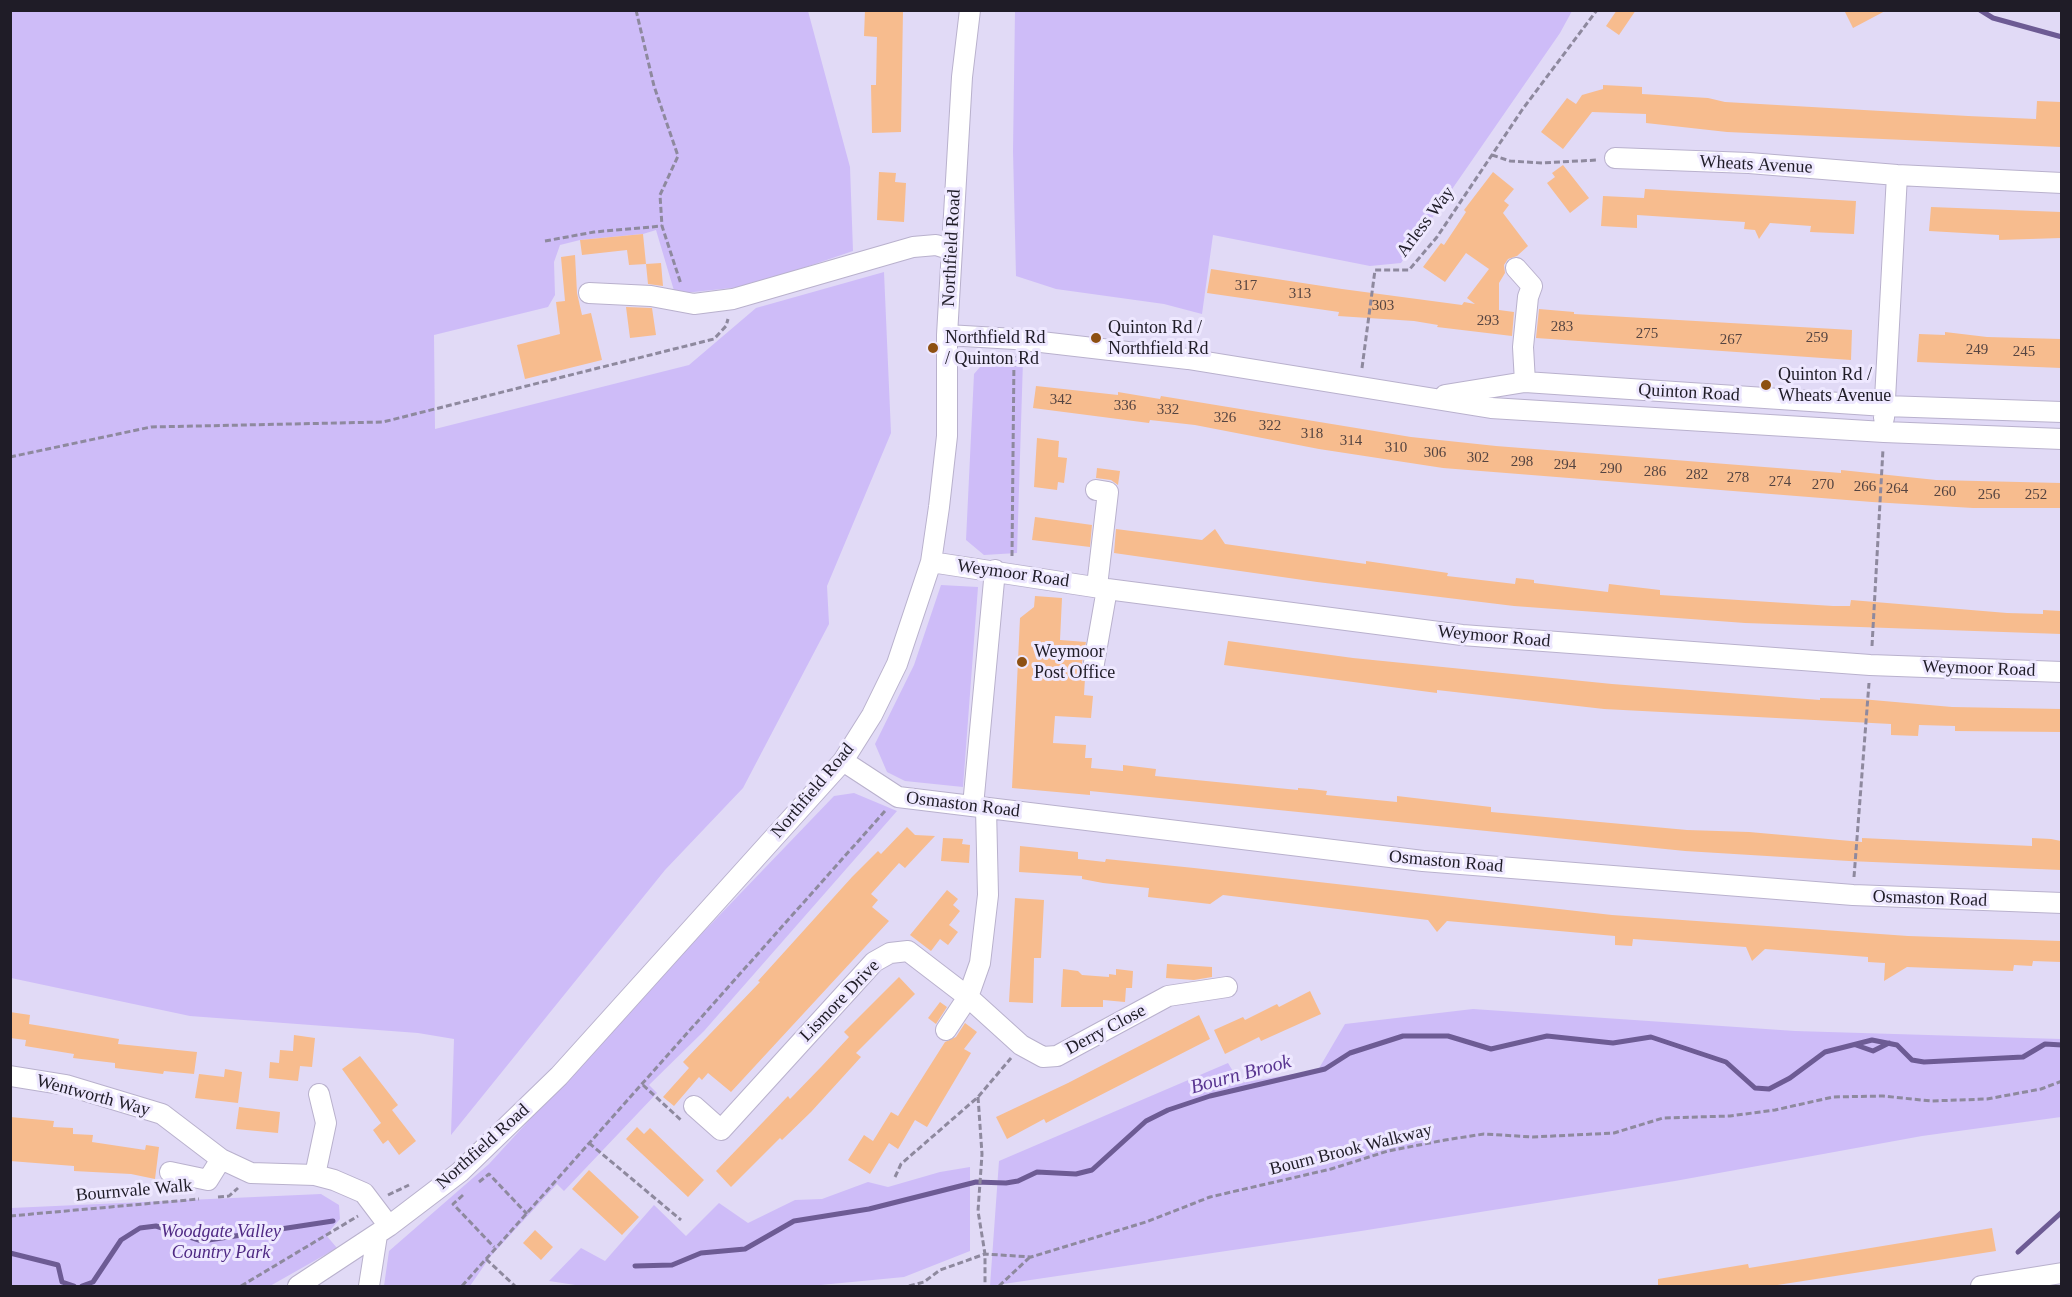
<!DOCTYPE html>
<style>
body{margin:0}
#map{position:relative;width:2072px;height:1297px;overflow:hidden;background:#e1daf6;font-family:Georgia,serif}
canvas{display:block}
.frame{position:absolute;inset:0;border:12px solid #1f1c27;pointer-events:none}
</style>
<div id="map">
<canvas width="2072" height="1297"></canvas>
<div class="frame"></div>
</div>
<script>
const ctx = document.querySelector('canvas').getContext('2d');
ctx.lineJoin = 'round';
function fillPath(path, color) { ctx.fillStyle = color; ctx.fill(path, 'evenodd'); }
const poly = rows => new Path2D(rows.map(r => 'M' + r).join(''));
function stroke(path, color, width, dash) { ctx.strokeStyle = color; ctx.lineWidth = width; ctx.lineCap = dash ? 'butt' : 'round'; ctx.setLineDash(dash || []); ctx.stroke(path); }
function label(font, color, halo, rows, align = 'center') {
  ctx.font = font + ' Georgia,serif'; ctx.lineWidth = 6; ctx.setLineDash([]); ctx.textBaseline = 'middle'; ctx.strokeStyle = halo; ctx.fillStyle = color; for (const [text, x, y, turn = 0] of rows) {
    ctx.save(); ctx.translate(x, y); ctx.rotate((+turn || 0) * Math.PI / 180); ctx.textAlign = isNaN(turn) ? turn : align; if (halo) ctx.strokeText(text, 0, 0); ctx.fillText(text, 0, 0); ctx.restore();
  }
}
const green = poly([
 [11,11,808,11,850,167,853,251,750,286,675,294,656,230,643,234,580,240,560,245,554,262,555,295,548,307,434,335,435,429,689,365,756,308,884,272,891,433,827,586,829,624,743,788,665,870,451,1135,454,1039,418,1033,190,1016,11,978],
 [1015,11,1015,10,1572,11,1560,33,1401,263,1370,266,1213,235,1202,314,1164,304,1056,289,1016,276,1013,151],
 [986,360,1023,360,1017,553,984,555,966,540,974,374],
 [941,585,978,587,963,787,905,781,887,772,875,744,914,665],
 [854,793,897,811,704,1031,649,1085,657,1093,564,1191,557,1184,490,1257,470,1286,384,1286,389,1251,489,1164,665,972,834,796],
 [1473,1009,1795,1031,2061,1039,2061,1117,1922,1136,1675,1181,1361,1231,990,1286,999,1161,1228,1063,1240,1083,1318,1070,1345,1024],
 [970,1167,970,1251,904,1277,810,1286,582,1286,549,1281,581,1248,605,1261,654,1205,686,1236,719,1203,748,1223,795,1200,822,1199,868,1182,888,1187,940,1172],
 [321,1194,339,1205,340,1219,326,1235,337,1248,270,1286,11,1286,11,1208]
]);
const stream = poly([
 [1980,10,1993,18,2062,37],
 [1856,1045,1873,1051,1889,1043],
 [2018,1252,2062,1212],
 [10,1253,58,1265,62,1282,74,1286],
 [635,1266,672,1265,701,1253,745,1249,794,1221,869,1209,976,1182,1006,1183,1018,1181,1037,1172,1076,1174,1092,1170,1146,1121,1168,1110,1210,1096,1325,1069,1350,1053,1403,1036,1448,1036,1491,1049,1547,1036,1613,1043,1651,1037,1726,1062,1755,1088,1769,1089,1790,1078,1825,1052,1872,1040,1897,1045,1912,1060,1924,1062,2023,1057,2045,1044,2062,1045],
 [82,1286,93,1282,121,1240,140,1228,156,1226,202,1241,333,1221]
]);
const building = poly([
 [865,10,903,10,901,132,872,133,871,85,876,85,877,37,864,36],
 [1617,10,1636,10,1619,35,1606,26],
 [1844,10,1887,10,1853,28],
 [1603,85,1642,87,1642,94,1708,98,1725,102,1968,116,2036,119,2037,101,2061,102,2061,147,1727,132,1646,123,1646,114,1592,112,1563,149,1541,132,1567,98,1576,104,1582,95,1603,89],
 [1563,165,1589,198,1570,213,1547,183,1555,177,1552,173],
 [879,172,896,173,895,182,906,183,904,222,877,220],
 [1493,172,1514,189,1504,201,1509,205,1503,213,1528,246,1517,256,1508,259,1504,265,1505,273,1499,283,1499,310,1514,312,1512,336,1437,327,1438,325,1414,321,1338,316,1339,312,1207,293,1211,269,1342,289,1462,305,1464,302,1475,304,1467,298,1489,269,1466,253,1445,282,1423,267,1441,243,1444,245,1466,212,1464,210],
 [1645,189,1856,201,1854,234,1810,232,1811,226,1770,223,1759,239,1755,230,1744,229,1745,222,1637,215,1637,228,1601,226,1603,196,1644,198],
 [1931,207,2061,212,2061,238,1999,240,1999,235,1929,231],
 [643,234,646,264,629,265,627,250,582,255,580,240],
 [575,255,577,293,582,315,591,313,602,360,525,379,517,345,560,334,556,302,565,301,561,257],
 [661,263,663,286,648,284,646,264],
 [626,307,652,308,656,335,630,338],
 [1539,309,1574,312,1574,314,1852,330,1851,360,1536,338],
 [1945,332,1987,337,2061,339,2061,368,1917,362,1919,334,1945,335],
 [1036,386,1118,395,1118,392,1160,399,1161,396,1411,437,1496,446,1841,473,1841,470,1936,480,2061,483,2061,508,1973,508,1872,502,1443,468,1319,449,1195,425,1150,420,1149,423,1033,408],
 [1037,438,1059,441,1058,457,1067,458,1064,483,1058,482,1057,490,1034,487],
 [1097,468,1120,471,1118,485,1111,480,1096,478],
 [1035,517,1092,525,1090,547,1032,540],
 [1116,529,1202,540,1215,529,1225,544,1366,564,1366,561,1448,573,1447,576,1515,584,1516,578,1534,580,1534,583,1608,592,1609,584,1660,590,1660,595,1833,606,1850,606,1851,600,2007,613,2043,614,2043,610,2061,611,2061,634,1745,623,1514,606,1317,582,1114,553],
 [1035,596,1062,598,1060,640,1086,642,1081,668,1085,678,1084,695,1093,696,1091,718,1055,716,1053,743,1086,745,1085,758,1092,758,1091,768,1123,771,1123,765,1156,769,1155,776,1298,790,1298,788,1311,789,1327,791,1326,795,1397,802,1397,796,1491,807,1491,812,1687,830,1749,832,1862,842,1862,838,2032,846,2032,838,2051,839,2061,841,2061,870,1849,861,1685,851,1090,791,1090,795,1012,788,1020,618,1034,607],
 [1228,641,1353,658,1612,684,1820,700,1820,698,1861,699,1952,707,2061,709,2061,732,1955,731,1955,726,1919,725,1918,736,1891,735,1891,724,1604,709,1437,690,1437,693,1224,665],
 [907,827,915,835,935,836,905,868,899,863,871,894,878,900,872,907,889,921,731,1092,708,1073,702,1080,699,1077,674,1106,663,1097,689,1068,683,1062,760,982,758,981,852,877,878,851,881,854],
 [943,838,963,839,962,844,970,845,969,863,941,861],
 [1020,846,1078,852,1078,859,1105,862,1106,859,1194,868,1612,915,1908,936,2061,941,2061,962,2033,961,2032,966,2014,965,2013,971,1907,967,1884,981,1885,963,1868,962,1868,957,1765,949,1752,961,1746,947,1633,939,1632,946,1615,945,1615,936,1447,921,1437,932,1428,920,1223,895,1210,904,1148,897,1149,888,1103,883,1082,879,1082,876,1019,872],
 [947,890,958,899,953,905,960,911,949,925,958,932,948,945,940,939,931,951,910,935],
 [1015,898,1044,900,1041,958,1034,958,1033,1003,1009,1002],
 [1167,964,1212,967,1212,977,1194,980,1166,978],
 [1063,969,1078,971,1082,975,1109,977,1109,974,1116,975,1116,969,1133,971,1132,988,1126,988,1125,1002,1103,1000,1103,1007,1061,1007],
 [899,977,915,994,856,1053,861,1057,811,1112,782,1140,780,1138,731,1187,716,1171,788,1096,790,1099,821,1067,849,1037,844,1032],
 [1310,991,1321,1014,1261,1041,1259,1037,1225,1054,1214,1030,1243,1017,1245,1020,1277,1004,1279,1007],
 [940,1002,947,1007,936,1024,928,1018],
 [10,1012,30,1015,29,1024,119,1039,118,1044,197,1052,194,1074,164,1071,163,1074,115,1068,115,1063,73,1058,74,1054,25,1046,26,1040,10,1038],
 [1199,1015,1210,1039,1046,1123,1044,1119,1007,1139,996,1117,1068,1083],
 [965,1023,977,1032,964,1049,971,1053,927,1127,915,1120,898,1149,889,1143,870,1174,848,1160,864,1135,873,1141,891,1112,898,1116,945,1042,956,1037],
 [294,1035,315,1038,312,1067,300,1066,298,1081,269,1078,270,1062,279,1063,280,1050,293,1051],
 [360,1056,398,1105,392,1110,416,1141,399,1155,388,1140,383,1144,373,1130,381,1123,342,1069],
 [225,1069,242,1072,238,1103,195,1098,199,1074,224,1077],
 [239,1107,280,1112,278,1133,236,1129],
 [10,1117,54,1121,53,1127,73,1128,73,1134,93,1135,92,1142,145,1150,146,1145,159,1147,155,1179,131,1174,74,1171,74,1166,10,1161],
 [637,1127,644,1134,650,1128,704,1180,688,1197,626,1139],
 [589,1170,639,1217,622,1235,572,1189],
 [1992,1228,1996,1251,1771,1286,1658,1287,1658,1279,1748,1264,1749,1268],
 [535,1230,553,1247,541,1260,523,1243]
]);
const path = poly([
 [636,10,654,86,678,156,660,195,662,226,681,284],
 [1492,155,1510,161,1542,163,1597,160],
 [545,241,594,232,662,226],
 [1362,368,1375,270,1409,270,1437,237,1522,110,1597,10],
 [10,457,151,427,383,422,714,339,726,326,728,319],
 [1012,556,1014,356],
 [1872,646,1883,449],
 [1854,877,1869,683],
 [643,1085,682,1121],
 [978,1097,982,1154,978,1211,985,1254,985,1286],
 [589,1143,681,1220],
 [895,1177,901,1164,978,1097,1011,1058],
 [479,1182,489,1174,527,1214],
 [388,1195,409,1185],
 [463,1195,453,1204,494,1247],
 [218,1197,229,1196,238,1188],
 [10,1216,199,1199],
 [486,1259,515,1286],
 [241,1286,358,1216],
 [462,1286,885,811],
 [909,1286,924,1282,940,1270,985,1254,1031,1257,1146,1222,1210,1197,1331,1169,1388,1151,1445,1140,1484,1134,1533,1137,1614,1133,1663,1118,1730,1116,1775,1110,1833,1097,1883,1096,1931,1101,1987,1099,2041,1089,2062,1081],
 [999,1286,1030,1257]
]);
const minor = poly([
 [1615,158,1749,163,1897,175,2062,183],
 [1516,268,1532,286,1528,297,1523,347,1525,382],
 [589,293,651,296,694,304,733,299,913,247,936,245,952,250],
 [947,335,1015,339,1188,359,1491,408,1884,432,2062,439],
 [1445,395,1525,382,1885,406,2062,412],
 [1884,418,1897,175],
 [1096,490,1108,492,1097,586],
 [931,562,1107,589,1462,635,1870,665,2062,672],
 [1093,669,1107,589],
 [843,761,898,797,1423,861,1853,895,2062,903],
 [973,806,995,570],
 [946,1030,968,997,1021,1045,1043,1057,1057,1056,1168,996,1227,987],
 [10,1076,66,1085,162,1114,221,1159,251,1173,315,1175,334,1180,364,1193,389,1226],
 [694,1106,721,1130,874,962,890,953,908,951,968,997,980,963,988,895,986,808],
 [170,1172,208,1180,221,1159],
 [315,1175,326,1123,319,1094],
 [298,1286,389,1226,460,1172,559,1076,843,761,872,715,897,664,931,562,939,507,947,436,947,335,962,77,970,10],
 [369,1286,377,1235],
 [1981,1286,2062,1273]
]);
const markers = [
 [1096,338,6,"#8d5012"],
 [933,348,6,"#8d5012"],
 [1766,385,6,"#8d5012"],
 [1022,662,6,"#8d5012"]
];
const numberNames = [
 ["317",1246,286],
 ["313",1300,294],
 ["303",1383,306],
 ["293",1488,321],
 ["283",1562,327],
 ["275",1647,334],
 ["259",1817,338],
 ["267",1731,340],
 ["249",1977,350],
 ["245",2024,352],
 ["342",1061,400],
 ["336",1125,406],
 ["332",1168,410],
 ["326",1225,418],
 ["322",1270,426],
 ["318",1312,434],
 ["314",1351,441],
 ["310",1396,448],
 ["306",1435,453],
 ["302",1478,458],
 ["298",1522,462],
 ["294",1565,465],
 ["290",1611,469],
 ["286",1655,472],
 ["282",1697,475],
 ["278",1738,478],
 ["274",1780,482],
 ["270",1823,485],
 ["266",1865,487],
 ["264",1897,489],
 ["260",1945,492],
 ["256",1989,495],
 ["252",2036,495]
];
const streetNames = [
 ["Wheats Avenue",1756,165,3],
 ["Arless Way",1426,222,-53],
 ["Northfield Road",952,248,-87],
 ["Quinton Road",1689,393,3],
 ["Weymoor Road",1013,574,8],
 ["Weymoor Road",1494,637,5],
 ["Weymoor Road",1979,669,2],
 ["Northfield Road",813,791,-50],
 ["Osmaston Road",963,805,7],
 ["Osmaston Road",1446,862,5],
 ["Osmaston Road",1930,899,2],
 ["Lismore Drive",840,1001,-46],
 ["Derry Close",1106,1030,-28],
 ["Wentworth Way",93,1096,15],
 ["Northfield Road",483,1147,-42],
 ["Bourn Brook Walkway",1351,1150,-14],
 ["Bournvale Walk",134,1191,-5]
];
const poiNames = [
 ["Quinton Rd /",1108,328],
 ["Northfield Rd",1108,349],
 ["Northfield Rd",945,338],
 ["/ Quinton Rd",945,359],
 ["Quinton Rd /",1778,375],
 ["Wheats Avenue",1778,396],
 ["Weymoor",1034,652],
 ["Post Office",1034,673]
];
const parkNames = [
 ["Woodgate Valley",221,1232],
 ["Country Park",221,1253]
];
const waterNames = [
 ["Bourn Brook",1241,1075,-15]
];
fillPath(green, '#cebcf8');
stroke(stream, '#6d5b94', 5);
fillPath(building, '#f7bc8e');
stroke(minor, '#b9b1cd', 22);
stroke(path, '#8e899e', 3, [6, 3]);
stroke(minor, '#fff', 20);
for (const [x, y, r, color] of markers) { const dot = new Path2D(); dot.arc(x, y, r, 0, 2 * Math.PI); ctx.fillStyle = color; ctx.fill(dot); stroke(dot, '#eee8ff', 2); }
label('15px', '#554441', null, numberNames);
label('18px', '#1f1c27', '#eee8ff', streetNames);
label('18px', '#1f1c27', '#eee8ff', poiNames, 'left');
label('italic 18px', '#4e2883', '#eee8ff', parkNames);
label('italic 20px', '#593591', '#eee8ff', waterNames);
</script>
